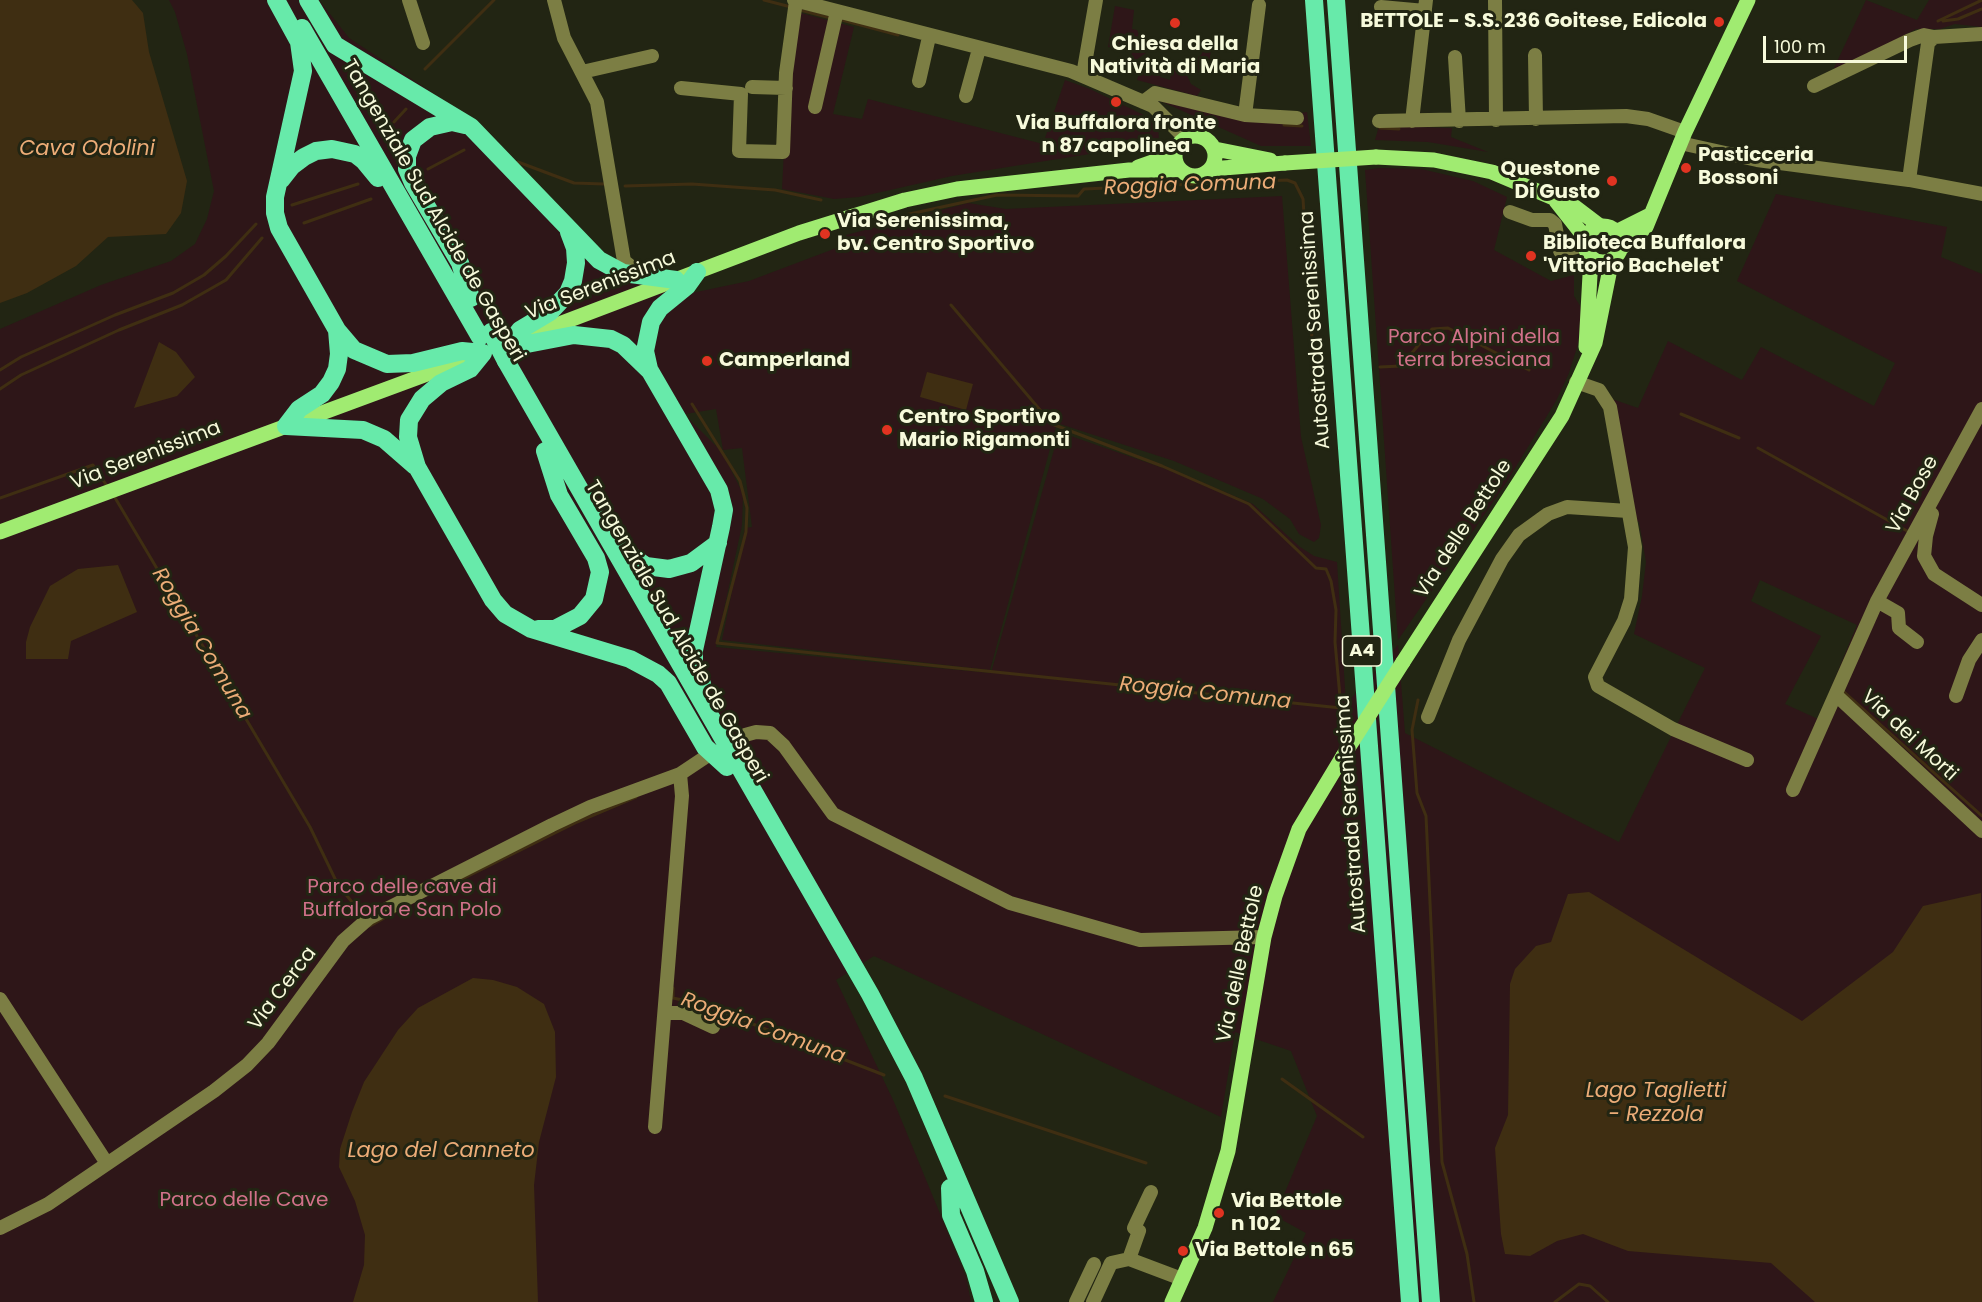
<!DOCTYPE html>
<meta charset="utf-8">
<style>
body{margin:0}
#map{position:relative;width:1982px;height:1302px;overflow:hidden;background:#222513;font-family:Poppins,sans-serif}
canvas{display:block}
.scale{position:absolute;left:1763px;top:36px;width:144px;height:27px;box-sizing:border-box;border:3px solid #f7fadb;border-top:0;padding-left:8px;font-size:18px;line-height:21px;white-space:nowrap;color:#f7fadb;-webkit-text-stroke:4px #222513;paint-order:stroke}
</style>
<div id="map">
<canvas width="1982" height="1302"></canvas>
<div class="scale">100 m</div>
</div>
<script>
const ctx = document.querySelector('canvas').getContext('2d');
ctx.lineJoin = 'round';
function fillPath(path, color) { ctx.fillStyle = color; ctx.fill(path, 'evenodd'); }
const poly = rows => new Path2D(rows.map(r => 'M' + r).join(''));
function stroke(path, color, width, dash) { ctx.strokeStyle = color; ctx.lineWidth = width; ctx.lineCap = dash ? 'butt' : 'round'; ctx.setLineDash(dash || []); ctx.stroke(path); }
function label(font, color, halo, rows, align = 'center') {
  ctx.font = font + ' Poppins,sans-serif'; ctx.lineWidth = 6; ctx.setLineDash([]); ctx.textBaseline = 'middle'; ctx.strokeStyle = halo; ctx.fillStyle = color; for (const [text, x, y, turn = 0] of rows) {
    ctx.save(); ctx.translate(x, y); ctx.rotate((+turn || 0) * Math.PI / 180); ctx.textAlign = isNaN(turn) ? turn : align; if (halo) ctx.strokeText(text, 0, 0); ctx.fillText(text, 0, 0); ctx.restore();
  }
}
const green = poly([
 [169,0,319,0,349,38,474,120,593,245,607,255,677,287,640,338,685,415,722,452,743,494,742,525,716,647,991,673,1059,432,1189,477,1253,504,1300,547,1314,556,1337,562,1346,704,1398,645,1405,733,1619,842,1705,668,1634,634,1642,596,1646,562,1639,522,1635,520,1612,399,1638,408,1668,341,1742,380,1761,347,1874,406,1895,363,1737,281,1776,194,1947,227,1941,257,1982,274,1982,1302,1273,1302,1306,1233,1275,1216,1317,1116,1291,1051,1235,1032,1221,1117,874,956,836,980,894,1102,966,1277,971,1302,0,1302,0,329,101,285,171,261,195,244,207,219,214,191,187,54,175,12],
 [1760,580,1857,625,1818,719,1785,704,1821,636,1751,601],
 [1866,0,1917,20,1929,0,1982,0,1982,27,1955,24,1940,29,1916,29,1836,72,1834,68],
 [1115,6,1134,10,1132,29,1137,30,1146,53,1130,64,1133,46,1126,45,1125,50,1108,47],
 [797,12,854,27,833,114,862,119,868,99,1043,144,1065,80,1090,89,1154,120,1158,126,1159,140,1152,150,1147,152,1096,153,1039,162,952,176,859,197,834,199,782,189,788,73],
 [1209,41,1213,42,1209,61,1199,73,1193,62,1201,55],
 [1152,60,1162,66,1160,77,1170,80,1172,68,1183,67,1191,84,1201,90,1197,96,1137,80,1140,70],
 [1158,100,1245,121,1307,112,1311,146,1261,146],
 [1379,126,1452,128,1451,137,1488,152,1428,142,1375,140],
 [1380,168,1421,169,1473,181,1507,197,1494,250,1551,281,1574,275,1574,296,1582,309,1578,344,1569,373,1556,401,1506,483,1398,640,1365,170],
 [1282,196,1301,437,1321,525,1319,538,1314,542,1299,534,1290,519,1263,499,1174,461,1057,423,990,670,722,640,745,528,752,527,742,448,723,450,716,409,685,414,652,359,659,317,687,294,749,281,847,244,846,235,968,203,1006,209]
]);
const water = poly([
 [0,0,132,0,143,13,149,52,187,181,181,213,166,234,108,237,76,266,27,293,0,303],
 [159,342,176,352,195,377,177,396,134,408],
 [927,372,973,384,966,410,920,397],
 [118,565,137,612,71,641,68,659,26,659,26,642,30,627,50,586,78,569],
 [1589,892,1802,1021,1893,952,1923,906,1981,893,1982,1302,1815,1302,1771,1263,1628,1251,1583,1234,1557,1241,1530,1256,1505,1254,1501,1234,1495,1148,1508,1115,1510,984,1515,969,1536,946,1551,942,1568,894],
 [473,978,493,980,517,987,544,1004,555,1032,556,1077,539,1142,534,1185,538,1302,353,1302,364,1265,365,1235,355,1201,339,1167,340,1149,352,1112,364,1082,398,1030,418,1008]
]);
const stream = poly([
 [764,0,791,7],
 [800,10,831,18],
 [838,19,898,35],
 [1938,21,1982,0],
 [1943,21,1958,19,1982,9],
 [425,69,494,0],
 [394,122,406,109],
 [1284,125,1302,126],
 [1380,128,1399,129],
 [518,162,574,183,604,184],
 [428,169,464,150],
 [625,186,692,184,775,190,821,200],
 [292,205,358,184],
 [891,218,997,195,1078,196,1084,189,1287,180,1295,183,1303,199,1314,370,1324,369],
 [304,223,371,199],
 [1380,367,1401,366,1432,329,1448,328,1529,370],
 [0,370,21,357,115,315,173,293,204,275,226,256,256,224],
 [0,389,21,375,119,330,182,305,226,280,262,238],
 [692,404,740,481,747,508,746,532,717,643,1341,708,1335,642,1336,610,1331,581,1326,569,1316,568,1249,504,1162,466,1052,424,951,305],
 [1681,414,1739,438],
 [1758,448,1909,532],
 [114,496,310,827,338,885,357,908],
 [0,498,93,465,107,486],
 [1843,691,1982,816],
 [1418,700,1412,730,1417,793,1426,816,1442,1162,1467,1254,1474,1302],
 [436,892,577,822,636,797],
 [370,926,395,912],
 [673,988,673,998,701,1004,884,1075],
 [1282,1079,1363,1137],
 [945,1096,1146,1163],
 [1555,1302,1579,1284,1590,1286,1608,1302]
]);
const minor = poly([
 [409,0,423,43],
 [554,0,564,38,597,102,624,261,641,275],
 [794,0,1071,71,1153,106,1185,138],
 [1495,0,1496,120],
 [1381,7,1425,11],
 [1535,55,1536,119],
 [1455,57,1459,121],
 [582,72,652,56],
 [1083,75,1096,0],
 [919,81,929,37],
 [1814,86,1910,40,1924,35,1934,37],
 [752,87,786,88],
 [681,88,741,94,739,151,783,152,786,73,796,1],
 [966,96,979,49],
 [1143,102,1155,93,1245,115,1297,118],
 [815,107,837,11],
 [1245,115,1259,5],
 [1379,121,1626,116,1648,119,1685,132],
 [1412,121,1426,0],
 [1680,143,1757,160,1909,180,1982,194],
 [1909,180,1928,43,1934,37,1982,34],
 [1510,212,1532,220,1550,220,1555,224,1560,251,1585,245],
 [1576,382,1599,390,1610,407,1635,547,1631,599,1624,621,1595,677,1598,686,1673,729,1747,760],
 [1932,514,1926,536,1924,556,1934,574,1982,605],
 [1877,601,1898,613,1899,628,1917,642],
 [1836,695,1982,831],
 [1956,696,1969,660,1982,640],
 [1428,717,1459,640,1502,559,1519,535,1548,514,1567,507,1628,511],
 [745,735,756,732,770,733,784,746,833,814,1010,903,1140,940,1264,937],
 [1793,790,1877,601,1982,409],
 [0,999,106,1162],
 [666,1013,683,1013,713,1027],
 [655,1127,682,796,680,774],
 [0,1228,48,1204,214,1091,247,1065,268,1043,343,941,369,918,552,825,590,807,680,774,707,756],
 [1129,1259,1139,1231,1134,1228,1151,1192],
 [1076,1302,1094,1264],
 [1093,1302,1111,1263,1129,1259,1182,1279]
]);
const major = poly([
 '1175 156a20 20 0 1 1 40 0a20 20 0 1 1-40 0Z',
 [1215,149,1270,160],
 [1376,157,1434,160,1492,172,1575,207,1600,226],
 [1138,167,1175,154],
 [1211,169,1285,163],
 [1556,201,1586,239],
 '1585 244a18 18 0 1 1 36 0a18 18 0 1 1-36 0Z',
 [1616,232,1650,215],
 [1620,249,1646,227,1685,132,1748,0],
 [517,340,799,233,905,200,957,189,1129,170,1180,170],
 [1586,347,1591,257],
 [0,532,484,353],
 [1403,662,1562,416,1595,343,1612,259],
 [1172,1302,1205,1228,1228,1151,1264,937,1275,896,1299,829,1343,756]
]);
const highway = poly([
 [276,0,299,42,303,71,275,197,275,213,279,228,337,330,354,350,387,364,413,363,462,351,483,353],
 [308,0,335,45,471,127,599,260,623,273,676,280],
 [1314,0,1410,1302],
 [1336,0,1431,1302],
 [302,28,480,337],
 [465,125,452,122,430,127,413,140,407,156,407,169,413,183,460,263,471,298],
 [281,180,292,166,304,157,316,151,332,149,355,154,364,161,378,178],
 [510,343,527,344,574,335,611,339,623,345,650,371,719,490,724,510,721,527,694,650,694,666,702,684],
 [510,343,520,330,550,312,568,293,573,281,576,263,575,248,569,232],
 [483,353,470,369,441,383,422,399,409,420,408,437,417,467,493,600,505,614,531,629,630,659,658,674,668,683,705,747,727,767],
 [506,361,870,994,914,1078,1010,1302],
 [649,369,645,351,651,322,660,308,687,286,697,272],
 [286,426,363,430,384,439,415,466],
 [286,426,299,409,322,394,331,382,337,369,339,354,337,330],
 [621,542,629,554,646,566,669,569,691,563,718,543],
 [538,629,555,629,580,616,594,599,600,572,596,558,559,495,545,451],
 [950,1188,951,1215,975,1271,984,1302]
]);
const majorBridge = poly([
 [1285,163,1376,157],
 [1343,756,1403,662]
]);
const highwayBridge = poly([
 [491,332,506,361]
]);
const markers = [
 [1719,22,6,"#e03321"],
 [1175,23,6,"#e03321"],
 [1116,102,6,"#e03321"],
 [1686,168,6,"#e03321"],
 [1612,181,6,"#e03321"],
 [825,234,6,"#e03321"],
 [1531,256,6,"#e03321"],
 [707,361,6,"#e03321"],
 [887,430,6,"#e03321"],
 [1219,1213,6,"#e03321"],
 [1183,1251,6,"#e03321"]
];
const shields = [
 [1362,651,39]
];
const shieldNames = [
 ["A4",1362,651]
];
const poiNames = [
 ["BETTOLE - S.S. 236 Goitese, Edicola",1707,22,"right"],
 ["Chiesa della",1175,45,"center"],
 ["Natività di Maria",1175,68,"center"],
 ["Via Buffalora fronte",1116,124,"center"],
 ["n 87 capolinea",1116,147,"center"],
 ["Pasticceria",1698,156],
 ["Bossoni",1698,179],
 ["Questone",1600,170,"right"],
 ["Di Gusto",1600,193,"right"],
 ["Via Serenissima,",837,222],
 ["bv. Centro Sportivo",837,245],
 ["Biblioteca Buffalora",1543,244],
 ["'Vittorio Bachelet'",1543,267],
 ["Camperland",719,361],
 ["Centro Sportivo",899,418],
 ["Mario Rigamonti",899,441],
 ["Via Bettole",1231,1202],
 ["n 102",1231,1225],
 ["Via Bettole n 65",1195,1251]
];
const streetNames = [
 ["Tangenziale Sud Alcide de Gasperi",433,211,60],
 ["Via Serenissima",601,286,-21],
 ["Autostrada Serenissima",1316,330,-94],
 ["Via Serenissima",146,456,-21],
 ["Via Bose",1913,495,-61],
 ["Via delle Bettole",1464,529,-57],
 ["Tangenziale Sud Alcide de Gasperi",676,632,60],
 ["Via dei Morti",1909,736,43],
 ["Autostrada Serenissima",1352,814,-94],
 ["Via delle Bettole",1241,964,-78],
 ["Via Cerca",283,989,-53]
];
const parkNames = [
 ["Parco Alpini della",1474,338],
 ["terra bresciana",1474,361],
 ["Parco delle cave di",402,888],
 ["Buffalora e San Polo",402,911],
 ["Parco delle Cave",244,1201]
];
const waterNames = [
 ["Cava Odolini",87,150],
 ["Roggia Comuna",1190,186,-2],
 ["Roggia Comuna",201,644,59],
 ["Roggia Comuna",1205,694,6],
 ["Roggia Comuna",763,1029,20],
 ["Lago Taglietti",1656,1092],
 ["- Rezzola",1656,1116],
 ["Lago del Canneto",441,1152]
];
fillPath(green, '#2e1618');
fillPath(water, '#3f2e12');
stroke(stream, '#3f2e12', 3);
stroke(minor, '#7c7e44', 14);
stroke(major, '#a0eb71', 15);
stroke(highway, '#67eaaa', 18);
stroke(majorBridge, '#a0eb71', 15);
stroke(highwayBridge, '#67eaaa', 18);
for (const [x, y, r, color] of markers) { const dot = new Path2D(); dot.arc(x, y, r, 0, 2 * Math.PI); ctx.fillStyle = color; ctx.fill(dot); stroke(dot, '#222513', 2); }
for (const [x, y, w] of shields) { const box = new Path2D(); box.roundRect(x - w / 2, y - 15, w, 30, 4.5); ctx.fillStyle = '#222513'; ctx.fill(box); stroke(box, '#f7fadb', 1.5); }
label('bold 18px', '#f7fadb', null, shieldNames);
label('bold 20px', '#f7fadb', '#222513', poiNames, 'left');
label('20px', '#f7fadb', '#222513', streetNames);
label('20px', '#d1718a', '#222513', parkNames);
label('italic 21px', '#ecac77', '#222513', waterNames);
</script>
